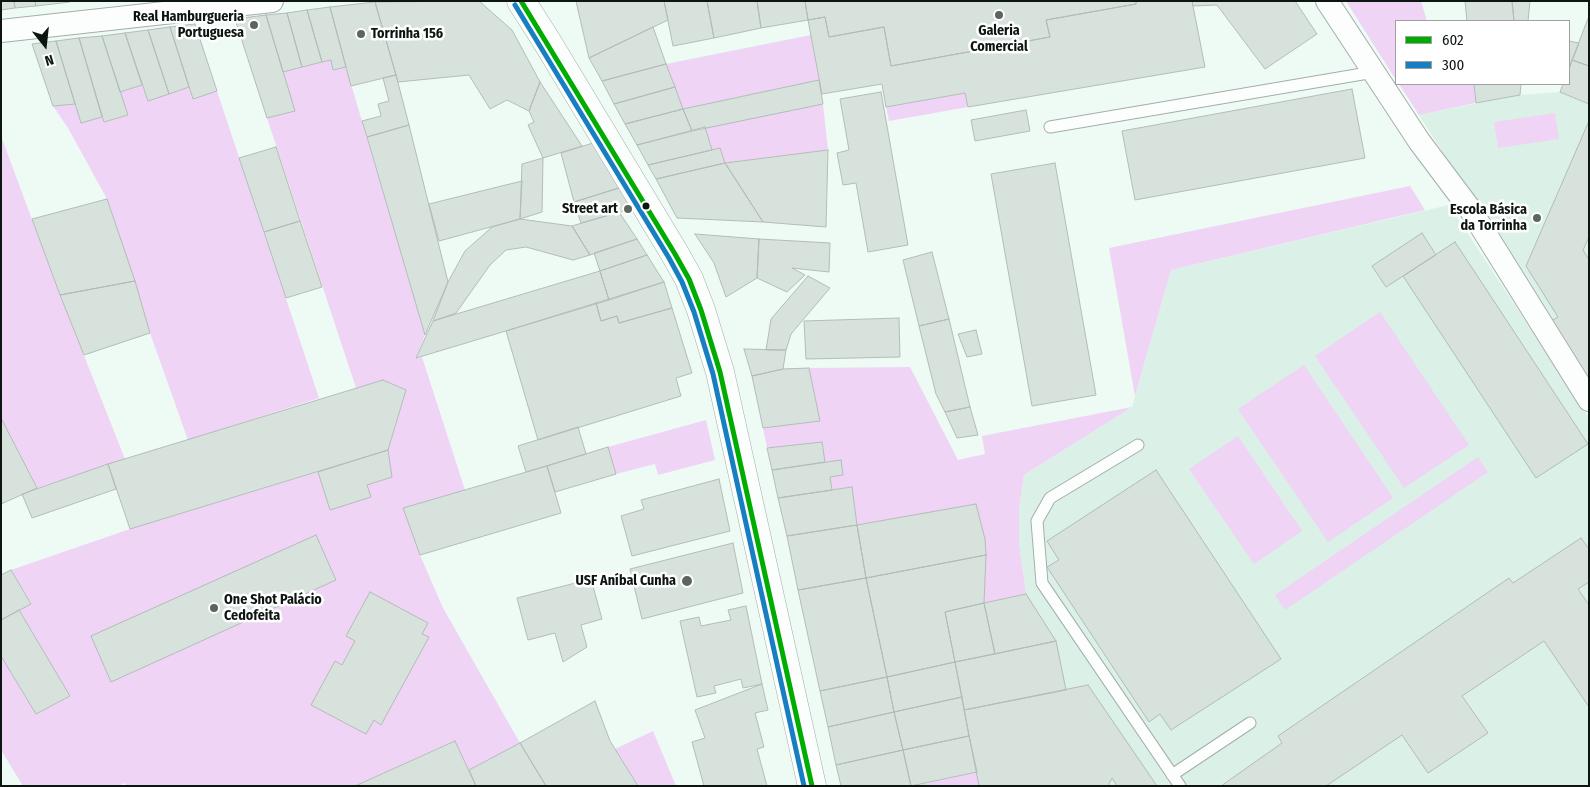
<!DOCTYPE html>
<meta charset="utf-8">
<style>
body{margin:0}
#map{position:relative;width:1590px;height:787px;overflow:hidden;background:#eefaf4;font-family:"Fira Sans Condensed",sans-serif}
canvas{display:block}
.frame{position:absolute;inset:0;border:2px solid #0d1511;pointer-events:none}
.legend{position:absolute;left:1395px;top:20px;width:175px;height:65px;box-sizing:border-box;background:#fff;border:1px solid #9ea1a0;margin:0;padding:6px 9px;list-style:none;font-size:15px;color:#0d1511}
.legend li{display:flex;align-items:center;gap:10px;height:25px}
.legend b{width:25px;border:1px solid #9ea1a0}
.north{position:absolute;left:20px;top:20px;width:50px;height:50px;-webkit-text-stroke:4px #fff;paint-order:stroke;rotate:164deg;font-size:14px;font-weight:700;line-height:20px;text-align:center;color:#0d1511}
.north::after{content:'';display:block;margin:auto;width:18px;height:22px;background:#0d1511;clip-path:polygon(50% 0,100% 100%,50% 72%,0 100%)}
</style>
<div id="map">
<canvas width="1590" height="787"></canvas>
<div class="frame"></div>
<ul class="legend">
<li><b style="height:6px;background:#00ac00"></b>602</li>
<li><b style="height:6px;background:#187ec2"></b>300</li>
</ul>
<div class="north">N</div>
</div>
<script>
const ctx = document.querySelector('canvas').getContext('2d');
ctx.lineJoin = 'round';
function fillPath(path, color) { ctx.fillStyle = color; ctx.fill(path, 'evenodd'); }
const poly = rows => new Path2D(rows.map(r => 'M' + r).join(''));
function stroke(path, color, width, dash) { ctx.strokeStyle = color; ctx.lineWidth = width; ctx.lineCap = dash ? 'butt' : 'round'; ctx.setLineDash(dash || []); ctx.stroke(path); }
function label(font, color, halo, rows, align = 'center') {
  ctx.font = font + ' "Fira Sans Condensed",sans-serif'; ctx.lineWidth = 5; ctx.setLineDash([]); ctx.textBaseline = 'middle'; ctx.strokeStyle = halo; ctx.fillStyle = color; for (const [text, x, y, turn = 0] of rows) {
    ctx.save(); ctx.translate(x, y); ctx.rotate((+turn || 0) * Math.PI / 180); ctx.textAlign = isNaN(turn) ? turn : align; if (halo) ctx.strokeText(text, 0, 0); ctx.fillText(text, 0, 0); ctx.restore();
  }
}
const built = poly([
 [1560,92,1589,104,1589,383,1419,115,1520,95],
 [1449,205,1589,418,1589,786,979,786,945,612,1026,594,1019,543,1019,508,1024,475,1132,407,1171,270]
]);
const green = poly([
 [1346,1,1421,1,1427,21,1396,21,1396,80],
 [811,35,819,80,683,109,666,64],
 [331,60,333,70,346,67,425,335,416,358,422,357,465,490,420,555,443,608,520,743,469,770,454,741,355,786,126,786,125,783,118,786,23,786,1,750,1,656,36,714,69,697,19,610,31,603,11,570,130,529,318,472,330,509,370,496,367,485,391,477,388,450,406,390,383,380,356,388,267,118,294,111,283,72],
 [1399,84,1474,84,1476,103,1419,115],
 [142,85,148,100,189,87,193,99,217,91,319,398,188,440,150,333,107,199,68,128,53,106,75,104,81,122,102,117,104,122,128,115,120,92],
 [965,93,968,107,889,121,886,107],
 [823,104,828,150,725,163,720,148,712,150,705,127],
 [1555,113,1559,139,1498,148,1494,122],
 [1,136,60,295,125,459,37,488,1,418],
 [1410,186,1425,210,1171,270,1135,396,1109,248],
 [1380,312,1469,445,1404,488,1315,356],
 [1304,365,1393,498,1328,542,1238,409],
 [910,367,958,460,985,454,982,436,1132,407,1024,475,1019,508,1019,543,1026,594,984,603,985,539,976,505,857,525,852,487,832,490,830,477,843,475,841,461,825,462,822,442,767,448,763,428,820,421,809,368],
 [706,420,715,460,658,475,655,464,616,474,608,447],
 [1238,436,1302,531,1254,564,1189,469],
 [1478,457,1488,472,1285,610,1275,595],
 [653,731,676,786,638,786,615,749],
 [977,772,979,786,914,786]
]);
const building = poly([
 [1,1,14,1,15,8,1,10,1,1],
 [14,1,35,1,36,6,15,8,14,1],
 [35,1,70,1,70,2,36,6,35,1],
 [479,1,512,30,540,82,529,111,507,100,490,109,469,75,398,82,375,2,479,1],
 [576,1,664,1,668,20,589,58,576,1],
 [664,1,707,1,714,38,673,46,664,1],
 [707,1,757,1,761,28,714,38,707,1],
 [757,1,805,1,808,20,761,28,757,1],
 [805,1,1136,1,1136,4,1046,20,1050,37,891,66,884,27,829,37,825,17,808,20,805,1],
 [1136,1,1192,1,1205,67,968,107,965,93,886,107,882,84,822,94,808,20,825,17,829,37,884,27,891,66,1050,37,1046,20,1136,4,1136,1],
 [1192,1,1295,1,1317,34,1265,69,1217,5,1193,6,1192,1],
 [1465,1,1512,1,1514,21,1467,21,1465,1],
 [1512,1,1530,1,1528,21,1514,21,1512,1],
 [375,2,396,75,351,86,330,7,375,2],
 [330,7,346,67,333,70,331,60,322,62,307,10,330,7],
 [307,10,322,62,302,67,287,13,307,10],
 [287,13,302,67,283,72,266,15,287,13],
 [266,15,295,111,267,118,235,19,266,15],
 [1589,16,1589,66,1572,60,1589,16],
 [195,24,217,91,193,99,170,27,195,24],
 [170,27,189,87,169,94,148,30,170,27],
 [653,27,666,64,602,81,589,58,653,27],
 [148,30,169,94,148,101,125,33,148,30],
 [125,33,142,85,120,92,102,36,125,33],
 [102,36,128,115,104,122,79,38,102,36],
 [79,38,102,117,81,123,56,41,79,38],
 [56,41,75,104,53,106,32,44,56,41],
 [1569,41,1579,43,1569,69,1569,41],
 [1572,60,1589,66,1589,104,1560,92,1563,84,1569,84,1569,69,1572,60],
 [666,64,675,87,614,104,602,81,666,64],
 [396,75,409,125,367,137,362,121,381,116,378,104,389,101,383,78,396,75],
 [819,80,823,104,692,131,683,109,819,80],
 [540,82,582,146,543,158,528,125,534,122,529,111,540,82],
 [1474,84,1521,84,1520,95,1476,103,1474,84],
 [675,87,683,109,625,124,614,104,675,87],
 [1352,89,1365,158,1135,200,1122,131,1352,89],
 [881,92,908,245,868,252,856,183,843,185,837,153,849,150,840,99,881,92],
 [683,109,692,131,637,145,625,124,683,109],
 [1026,110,1030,131,975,141,971,120,1026,110],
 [1589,121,1589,237,1583,250,1589,260,1589,383,1551,321,1558,317,1526,266,1589,121],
 [409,125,448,282,425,335,367,137,409,125],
 [705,127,712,150,648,165,637,145,705,127],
 [593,143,622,187,574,202,561,153,593,143],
 [276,147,300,221,264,232,239,158,276,147],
 [720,148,725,163,656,179,648,165,720,148],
 [828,150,826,227,763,222,725,163,828,150],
 [543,158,542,212,520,219,522,164,543,158],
 [725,163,763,222,677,218,656,179,725,163],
 [1055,163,1096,395,1032,406,991,174,1055,163],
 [522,181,520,219,439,241,429,204,522,181],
 [622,187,635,208,581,223,574,202,622,187],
 [107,199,135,281,60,295,32,219,107,199],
 [619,212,637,239,590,255,572,226,619,212],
 [520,219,572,226,590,255,573,260,526,247,506,250,490,265,456,313,433,321,448,282,465,251,492,227,520,219],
 [300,221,322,287,286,298,264,232,300,221],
 [1422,233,1436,255,1386,287,1372,266,1422,233],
 [695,234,759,239,757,278,726,297,714,263,695,234],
 [637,239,647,255,600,271,594,253,637,239],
 [759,239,830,243,829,272,792,268,805,275,787,292,757,278,759,239],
 [1455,242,1588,444,1536,478,1403,276,1455,242],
 [932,252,949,319,919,326,903,260,932,252],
 [647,255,664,282,609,300,600,271,647,255],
 [600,271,609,300,416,358,433,321,600,271],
 [808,276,830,288,791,334,786,350,766,350,771,319,808,276],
 [135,281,150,333,84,355,60,295,135,281],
 [664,282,672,308,619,323,617,316,601,321,596,303,664,282],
 [596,303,601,321,617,316,619,323,672,308,692,373,676,378,681,396,538,440,506,331,596,303],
 [899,318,900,357,806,359,804,321,899,318],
 [949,319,970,407,945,412,936,394,919,326,949,319],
 [976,330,982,354,967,357,958,334,976,330],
 [744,349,786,350,783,369,752,376,744,349],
 [809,368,820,421,763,428,752,376,783,369,809,368],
 [383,380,406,390,388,450,130,529,108,464,383,380],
 [970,407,978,435,957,438,945,412,970,407],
 [1,418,37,488,1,504,1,418],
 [578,427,586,454,526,472,518,446,578,427],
 [822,442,825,462,772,470,767,448,822,442],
 [608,447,616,474,555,492,547,466,608,447],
 [388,450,392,477,367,485,371,497,330,510,318,472,388,450],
 [841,460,843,475,830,477,832,490,778,498,772,470,841,460],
 [108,464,116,489,32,518,22,494,108,464],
 [547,466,561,513,420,555,403,508,547,466],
 [1156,470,1281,659,1171,730,1160,714,1149,722,1047,567,1059,560,1047,541,1156,470],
 [719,479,730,531,632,556,621,516,644,509,641,500,719,479],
 [852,487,857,525,787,536,778,498,852,487],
 [976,504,985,539,986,555,866,578,857,525,976,504],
 [857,525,866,578,798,590,787,536,857,525],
 [316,535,336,580,111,682,91,636,316,535],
 [1581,538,1589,549,1589,582,1578,589,1589,605,1589,707,1544,641,1462,696,1488,733,1428,773,1402,735,1326,786,1221,786,1282,743,1278,736,1509,578,1513,583,1581,538],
 [733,543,743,593,642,619,630,569,733,543],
 [986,555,984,603,945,612,955,662,887,677,866,578,986,555],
 [11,570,31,604,1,620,1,575,11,570],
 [866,578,887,677,820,691,798,590,866,578],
 [591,579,602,619,581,625,587,647,563,662,555,633,528,640,517,598,591,579],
 [370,592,428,623,422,634,429,637,381,725,374,720,366,734,311,705,335,661,342,665,355,641,346,636,370,592],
 [1026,594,1056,641,995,654,984,603,1026,594],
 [984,603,995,654,955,662,945,612,984,603],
 [746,606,762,684,743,688,741,679,714,686,716,693,697,697,680,621,699,617,701,626,731,620,728,610,746,606],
 [19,610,70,696,36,714,1,656,1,620,19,610],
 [1056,641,1066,690,964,710,955,662,1056,641],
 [955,662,962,697,894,712,887,677,955,662],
 [887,677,894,712,828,727,820,691,887,677],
 [762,684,768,710,755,713,764,747,757,749,767,786,704,786,692,742,705,738,695,710,762,684],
 [1088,685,1157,786,1117,786,1112,778,1108,786,979,786,964,710,1088,685],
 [962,697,969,736,903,750,894,712,962,697],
 [595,701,610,741,638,786,546,786,520,743,595,701],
 [894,712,903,750,836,765,828,727,894,712],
 [969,736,977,772,911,786,903,750,969,736],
 [455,741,476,786,355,786,455,741],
 [520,743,546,786,476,786,469,770,520,743],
 [903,750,911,786,841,786,836,765,903,750]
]);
const lane = poly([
 [1050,127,1374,72],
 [1138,445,1050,498,1037,521,1042,583,1180,786],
 [1172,775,1250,723]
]);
const street = poly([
 [1327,1,1419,141,1470,209,1589,400],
 [1,31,272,1]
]);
const secondary = poly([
 [521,1,546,40,675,254,689,279,701,310,720,372,812,786]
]);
const bus1 = poly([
 [521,1,675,254,689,279,701,310,720,372,812,786]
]);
const bus2 = poly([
 [515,5,669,258,682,282,694,312,713,374,804,786]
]);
const markers = [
 [999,15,5,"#5c6560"],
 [254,25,5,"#5c6560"],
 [361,34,5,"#5c6560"],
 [646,206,4.5,"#0d1511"],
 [628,209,5,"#5c6560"],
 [1537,218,5,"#5c6560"],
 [687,581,6,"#5c6560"],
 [214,608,5,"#5c6560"]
];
const poiNames = [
 ["Real Hamburgueria",244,17],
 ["Portuguesa",244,33],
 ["Galeria",999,31,"center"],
 ["Comercial",999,47,"center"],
 ["Torrinha 156",371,34,"left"],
 ["Street art",618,209],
 ["Escola Básica",1527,210],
 ["da Torrinha",1527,226],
 ["USF Aníbal Cunha",676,581],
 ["One Shot Palácio",224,600,"left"],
 ["Cedofeita",224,616,"left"]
];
fillPath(built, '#dbf0e6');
fillPath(green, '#efd4f6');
fillPath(building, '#d8e2dd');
stroke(building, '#b3bcb8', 1);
stroke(lane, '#a5aeaa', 13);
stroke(street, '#a5aeaa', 24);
stroke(secondary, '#a5aeaa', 29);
stroke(lane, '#fcfefd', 11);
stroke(street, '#fcfefd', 22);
stroke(secondary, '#fcfefd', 28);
stroke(bus1, '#00ac00', 5);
stroke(bus2, '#187ec2', 5);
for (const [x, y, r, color] of markers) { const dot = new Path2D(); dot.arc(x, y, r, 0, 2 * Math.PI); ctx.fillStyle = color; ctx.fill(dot); stroke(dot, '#fff', 2); }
label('bold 14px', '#0d1511', '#fff', poiNames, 'right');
</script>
